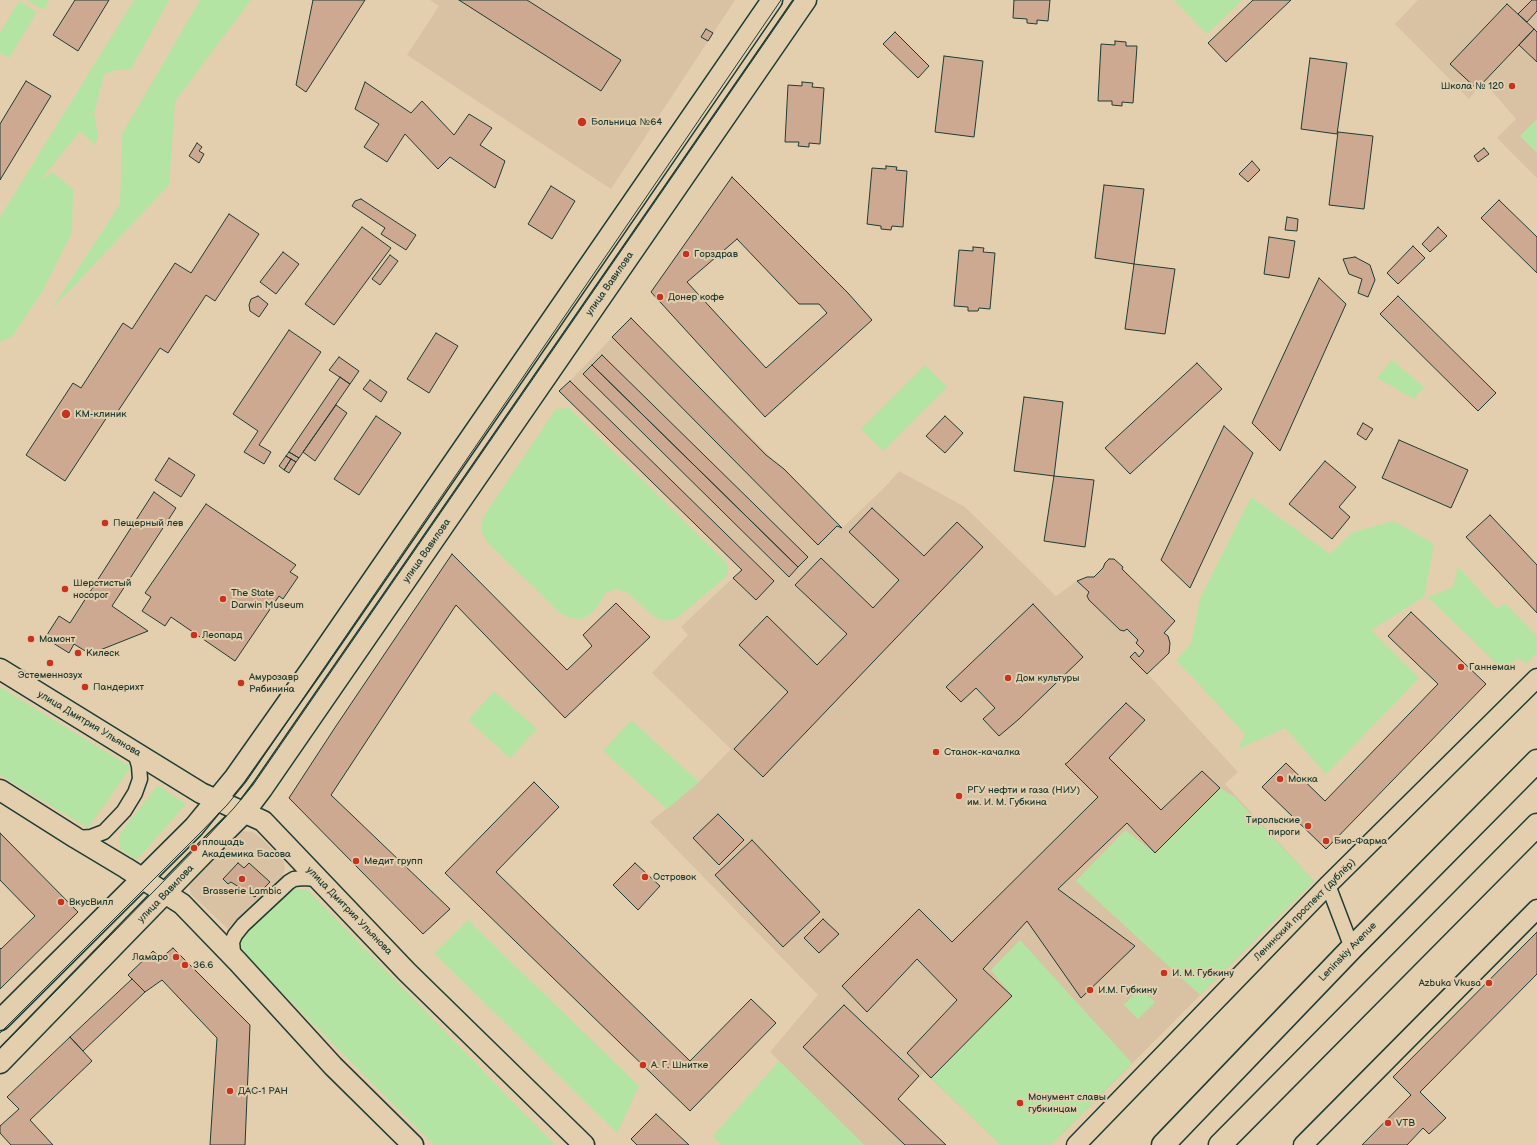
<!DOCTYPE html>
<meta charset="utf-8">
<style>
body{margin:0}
canvas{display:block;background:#e3cfae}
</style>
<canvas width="1537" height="1145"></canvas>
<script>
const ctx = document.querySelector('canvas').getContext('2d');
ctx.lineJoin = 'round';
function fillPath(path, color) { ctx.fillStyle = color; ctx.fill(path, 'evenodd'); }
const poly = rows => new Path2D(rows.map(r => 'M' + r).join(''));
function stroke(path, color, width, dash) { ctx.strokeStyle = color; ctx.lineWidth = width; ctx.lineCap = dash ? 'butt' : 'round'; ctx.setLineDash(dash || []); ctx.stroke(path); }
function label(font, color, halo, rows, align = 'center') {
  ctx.font = font + ' "Balsamiq Sans",sans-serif'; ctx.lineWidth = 4; ctx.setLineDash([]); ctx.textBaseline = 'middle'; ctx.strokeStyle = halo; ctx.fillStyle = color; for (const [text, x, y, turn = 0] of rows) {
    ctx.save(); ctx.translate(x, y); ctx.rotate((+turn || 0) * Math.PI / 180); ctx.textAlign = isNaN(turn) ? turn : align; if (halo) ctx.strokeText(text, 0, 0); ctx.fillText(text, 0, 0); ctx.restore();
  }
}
const built = poly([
 [430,0,735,0,611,189,407,55,439,6],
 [1418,0,1537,0,1537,178,1497,138,1516,119,1491,90,1483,82,1469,99,1395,24],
 [631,318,842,528,886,486,899,471,965,507,1056,596,1078,580,1089,592,1160,657,1145,671,1238,772,1225,784,1314,881,1051,1145,1001,1145,924,1072,898,1099,946,1145,864,1145,770,1052,818,995,650,822,699,782,731,749,652,673,688,635,681,627,741,570,560,391],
 [241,831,253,832,261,838,283,860,285,868,281,880,250,906,228,929,191,894,189,885,190,880,236,834]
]);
const green = poly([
 [27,0,47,0,48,2,44,10],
 [134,0,169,0,131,69,117,70,104,74,94,113,98,136,95,145,80,131,40,181,52,172,73,189,72,232,43,290,12,337,0,342,0,217],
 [200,0,251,0,175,101,169,185,51,310,120,204,122,134],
 [1174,0,1242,0,1207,34],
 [19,1,37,12,9,58,0,53,0,33],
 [1537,119,1537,153,1520,136],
 [1392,360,1424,387,1414,399,1377,378],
 [925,365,947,387,883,451,861,429],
 [569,408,727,563,728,575,677,618,665,621,654,617,628,593,616,589,605,593,600,603,592,613,582,619,570,618,560,613,488,543,482,533,482,521,487,511,556,409],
 [1251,497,1330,554,1353,532,1394,521,1434,544,1424,597,1371,630,1419,678,1326,774,1285,728,1238,749,1245,734,1176,660,1191,644,1200,598],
 [1458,567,1497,609,1505,603,1537,636,1537,652,1527,663,1517,658,1505,672,1428,597,1453,587],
 [0,687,131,767,88,828,0,775],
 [494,691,537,729,510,758,468,720],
 [631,720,699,782,667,809,603,751],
 [158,785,186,804,137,860,120,849,119,836,122,831],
 [1220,788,1235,797,1314,881,1200,995,1076,881,1125,830,1155,853],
 [291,889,307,889,555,1145,434,1145,239,949,242,935],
 [468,920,639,1086,617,1133,434,953],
 [1020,940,1132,1063,1051,1145,1001,1145,931,1078,1012,996,991,970],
 [1140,988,1155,1002,1138,1019,1124,1005],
 [779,1061,864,1145,722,1145,713,1136]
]);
const building = poly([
 [75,0,109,0,78,51,53,35,75,0],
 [313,0,365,0,306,92,296,85,313,0],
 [459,0,527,0,621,60,601,91,459,0],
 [1014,0,1050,0,1048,21,1037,20,1037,24,1027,23,1027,19,1013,18,1014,0],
 [1253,0,1291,0,1226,62,1208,43,1253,0],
 [1532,0,1537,0,1537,11,1527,22,1518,14,1532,0],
 [1507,4,1534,29,1477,89,1450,64,1507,4],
 [706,29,713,33,708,41,701,37,706,29],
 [1534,29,1537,32,1537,62,1519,45,1534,29],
 [895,32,929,66,918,78,883,44,895,32],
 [1115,41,1126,42,1126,46,1137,46,1133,103,1122,102,1122,106,1112,105,1112,101,1098,101,1101,44,1115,45,1115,41],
 [944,56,983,61,974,137,935,132,944,56],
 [1310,58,1347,63,1337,134,1301,129,1310,58],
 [26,81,51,96,0,180,0,124,26,81],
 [365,82,411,113,422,101,454,135,469,114,492,128,480,145,505,161,495,188,450,157,438,169,405,134,387,162,364,147,379,124,355,109,365,82],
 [802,82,813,83,812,87,824,88,820,144,809,143,809,147,798,146,799,142,785,142,788,85,802,86,802,82],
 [1338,132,1373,136,1364,209,1329,205,1338,132],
 [197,143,202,147,199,151,204,154,199,163,189,156,197,143],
 [1484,148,1489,154,1478,162,1474,156,1484,148],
 [1252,161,1260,170,1248,182,1239,174,1252,161],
 [886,166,897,167,896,170,907,171,903,227,892,226,891,230,881,229,881,226,867,224,872,168,886,169,886,166],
 [732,177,848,293,872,320,765,417,651,292,732,177],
 [737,239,799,304,819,304,827,313,766,368,687,282,737,239],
 [1104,185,1144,189,1134,264,1095,258,1104,185],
 [551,186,575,201,552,239,528,224,551,186],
 [361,199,416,235,406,250,381,234,385,228,352,206,355,201,361,199],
 [1499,200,1537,237,1537,273,1481,218,1499,200],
 [229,214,259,234,215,301,206,295,168,353,160,348,114,417,109,414,65,481,26,455,73,383,81,388,123,323,132,329,175,263,191,273,229,214],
 [1287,217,1298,219,1297,231,1285,230,1287,217],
 [362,227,391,248,334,325,305,304,362,227],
 [1438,227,1447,236,1430,252,1422,244,1438,227],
 [1269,237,1295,241,1289,278,1264,274,1269,237],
 [1413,246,1425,258,1398,284,1387,273,1413,246],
 [973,247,984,248,983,252,995,253,990,309,979,308,978,311,968,311,968,307,954,306,959,250,973,251,973,247],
 [283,252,299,264,276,294,260,282,283,252],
 [390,255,398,261,380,285,372,279,390,255],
 [1355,257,1370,265,1375,280,1368,297,1358,293,1362,279,1349,274,1343,259,1355,257],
 [1134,264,1175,269,1165,334,1125,329,1134,264],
 [1319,278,1346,304,1280,451,1252,423,1319,278],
 [258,296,268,304,259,317,250,311,249,305,251,299,258,296],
 [1398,296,1496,393,1478,411,1380,314,1398,296],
 [631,318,766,455,784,469,842,528,837,526,818,545,612,337,631,318],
 [289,330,321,352,259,445,271,452,264,464,244,452,258,431,233,414,289,330],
 [436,333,458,346,429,393,407,379,436,333],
 [602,355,808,557,798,567,592,365,602,355],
 [339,357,359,371,350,384,329,370,339,357],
 [1197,363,1222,389,1130,474,1105,448,1197,363],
 [592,365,798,567,789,577,583,374,592,365],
 [340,377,350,384,299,458,289,452,340,377],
 [370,380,387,392,381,402,363,389,370,380],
 [570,381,774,581,756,600,733,578,742,570,559,391,570,381],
 [1024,397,1063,402,1054,476,1014,471,1024,397],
 [336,405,347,413,315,461,303,452,336,405],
 [376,416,401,433,359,495,334,479,376,416],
 [945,416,963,433,945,453,926,436,945,416],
 [1363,423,1373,429,1366,440,1357,434,1363,423],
 [1224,426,1253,453,1190,588,1161,560,1224,426],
 [1399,440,1468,470,1451,508,1382,478,1399,440],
 [289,452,299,458,296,462,286,456,289,452],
 [286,456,291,459,284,470,279,466,286,456],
 [169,458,195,475,181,497,155,480,169,458],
 [291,459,296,462,289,473,284,470,291,459],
 [1325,461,1356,487,1339,507,1350,517,1332,539,1289,504,1325,461],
 [1054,476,1094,480,1085,547,1044,541,1054,476],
 [154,492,176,508,112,606,148,631,90,654,74,644,69,653,45,638,59,616,70,623,154,492],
 [206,504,296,565,290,572,298,577,283,599,279,596,235,661,171,617,165,626,142,611,151,597,145,593,206,504],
 [872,508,924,556,957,522,983,547,763,777,734,749,788,692,739,645,767,616,817,665,847,634,795,585,821,558,873,608,899,580,849,532,872,508],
 [1490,515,1537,565,1537,613,1466,537,1490,515],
 [452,554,567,670,592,646,583,635,616,603,650,637,565,718,456,605,331,795,450,909,423,934,289,798,336,726,452,554],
 [1109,559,1114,559,1123,567,1122,569,1175,621,1164,633,1168,636,1170,643,1169,653,1147,674,1130,657,1135,652,1139,657,1144,651,1136,643,1138,640,1127,629,1124,631,1120,630,1089,600,1087,596,1089,592,1077,581,1087,577,1094,577,1103,568,1105,563,1109,559],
 [1033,604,1083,657,1019,719,999,736,983,719,995,708,976,688,961,702,946,687,1033,604],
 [1411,612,1486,684,1326,849,1262,787,1286,763,1325,801,1438,684,1388,636,1411,612],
 [1126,703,1145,720,1109,758,1161,810,1202,771,1220,788,1155,853,1127,823,1058,889,1135,946,1081,998,1027,921,983,969,1012,996,931,1078,907,1053,957,1000,917,959,867,1012,842,986,919,909,952,942,1098,797,1065,764,1067,763,1126,703],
 [534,782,559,807,496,872,690,1061,751,999,776,1023,690,1111,445,873,534,782],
 [718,814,744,840,719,865,693,838,718,814],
 [0,833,78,912,0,989,0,948,1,949,35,916,0,880,0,833],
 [752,840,820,912,783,947,715,875,752,840],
 [238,863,244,868,249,863,270,882,255,897,231,882,228,884,223,879,238,863],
 [635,863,660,886,638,910,613,885,635,863],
 [823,919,839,934,819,953,804,938,823,919],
 [1537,932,1537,974,1420,1092,1446,1118,1429,1134,1423,1128,1407,1145,1362,1145,1411,1095,1393,1077,1537,932],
 [173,948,250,1025,245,1145,210,1145,217,1038,162,980,145,992,128,975,153,951,161,958,173,948],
 [132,979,145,992,83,1051,70,1037,132,979],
 [844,1005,919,1076,898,1099,946,1145,905,1145,803,1047,844,1005],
 [70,1037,92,1061,30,1120,53,1145,11,1145,0,1133,0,1126,19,1109,7,1097,70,1037],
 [656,1114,689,1145,637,1145,631,1139,656,1114]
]);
const minor = poly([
 [76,838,91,837,104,832,124,811,135,793,140,779,139,766,135,752],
 [1328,885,1352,948],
 [237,959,233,952,232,942,235,935,243,925,289,882,294,879,303,878,318,879]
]);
const tertiary = poly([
 [1076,1145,1328,885,1537,678],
 [1303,1145,1537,909]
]);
const secondary = poly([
 [0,669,201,793,263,821,407,972,584,1145],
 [0,790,76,838,126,868,182,904,238,962,333,1066,413,1145],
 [0,1020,194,827,235,777,314,665,772,0],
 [0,1063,213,844,244,813,262,789,806,0]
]);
const primary = poly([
 [1163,1145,1352,948,1537,761],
 [1220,1145,1537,825]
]);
const tram = poly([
 [0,1033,201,832,227,805,246,782,781,0],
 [0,1048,207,837,234,808,253,785,794,0]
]);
const markers = [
 [1512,86,4,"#c8321e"],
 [582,122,5,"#c8321e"],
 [686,254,4,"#c8321e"],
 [660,297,4,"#c8321e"],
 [66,414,5,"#c8321e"],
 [105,523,4,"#c8321e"],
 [65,589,4,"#c8321e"],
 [223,599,4,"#c8321e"],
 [194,635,4,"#c8321e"],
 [31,639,4,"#c8321e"],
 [78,653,4,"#c8321e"],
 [50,663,4,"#c8321e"],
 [1461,667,4,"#c8321e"],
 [1008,678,4,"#c8321e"],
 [241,683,4,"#c8321e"],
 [85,687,4,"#c8321e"],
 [936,752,4,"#c8321e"],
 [1280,779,4,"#c8321e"],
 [959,796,4,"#c8321e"],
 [1308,826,4,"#c8321e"],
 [1326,841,4,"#c8321e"],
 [194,848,4,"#c8321e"],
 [356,861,4,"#c8321e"],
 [645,877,4,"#c8321e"],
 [242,879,4,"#c8321e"],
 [61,902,4,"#c8321e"],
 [176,957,4,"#c8321e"],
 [185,965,4,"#c8321e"],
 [1164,973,4,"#c8321e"],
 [1489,983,4,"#c8321e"],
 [1090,990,4,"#c8321e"],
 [643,1065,4,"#c8321e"],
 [230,1091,4,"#c8321e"],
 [1020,1103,4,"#c8321e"],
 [1388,1123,4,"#c8321e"]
];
const poiNames = [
 ["Школа № 120",1504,86,"right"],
 ["Больница №64",591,122],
 ["Горздрав",694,254],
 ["Донер кофе",668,297],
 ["КМ-клиник",75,414],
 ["Пещерный лев",113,523],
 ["Шерстистый",73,583],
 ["носорог",73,595],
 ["The State",231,593],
 ["Darwin Museum",231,605],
 ["Леопард",202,635],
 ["Мамонт",39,639],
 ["Килеск",86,653],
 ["Ганнеман",1469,667],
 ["Эстеменнозух",50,675,"center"],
 ["Амурозавр",249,677],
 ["Рябинина",249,689],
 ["Дом культуры",1016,678],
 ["Пандерихт",93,687],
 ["Cтанок-качалка",944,752],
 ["Мокка",1288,779],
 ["РГУ нефти и газа (НИУ)",967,790],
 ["им. И. М. Губкина",967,802],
 ["Тирольские",1300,820,"right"],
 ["пироги",1300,832,"right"],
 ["Био-Фарма",1334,841],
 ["площадь",202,842],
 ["Академика Басова",202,854],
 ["Медит групп",364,861],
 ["Островок",653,877],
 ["Brasserie Lambic",242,891,"center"],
 ["ВкусВилл",69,902],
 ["Ламаро",168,957,"right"],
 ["36.6",193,965],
 ["И. М. Губкину",1172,973],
 ["Azbuka Vkusa",1481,983,"right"],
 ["И.М. Губкину",1098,990],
 ["А. Г. Шнитке",651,1065],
 ["ДАС-1 РАН",238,1091],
 ["Монумент славы",1028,1097],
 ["губкинцам",1028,1109],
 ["VTB",1396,1123]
];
const streetNames = [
 ["улица Вавилова",610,284,-55],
 ["улица Вавилова",427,551,-55],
 ["улица Дмитрия Ульянова",89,724,31],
 ["улица Вавилова",166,894,-46],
 ["Ленинский проспект (дублёр)",1305,910,-45],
 ["улица Дмитрия Ульянова",349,911,46],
 ["Leninskiy Avenue",1348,952,-46]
];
fillPath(built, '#d9c1a3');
fillPath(green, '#b3e4a3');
fillPath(building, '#cea991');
stroke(building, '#1f3d34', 1);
stroke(minor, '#1f3d34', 17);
stroke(tertiary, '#1f3d34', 21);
stroke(secondary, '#1f3d34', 23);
stroke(primary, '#1f3d34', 25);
stroke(minor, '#e3cfae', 14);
stroke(tertiary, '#e3cfae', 18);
stroke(secondary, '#e3cfae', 20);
stroke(primary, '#e3cfae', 22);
stroke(tram, '#1f3d34', 1);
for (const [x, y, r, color] of markers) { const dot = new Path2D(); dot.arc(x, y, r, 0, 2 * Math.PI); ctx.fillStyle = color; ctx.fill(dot); stroke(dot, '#e3cfae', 1.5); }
label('10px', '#1f3d34', '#e3cfae', poiNames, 'left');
label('10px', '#1f3d34', '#e3cfae', streetNames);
</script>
